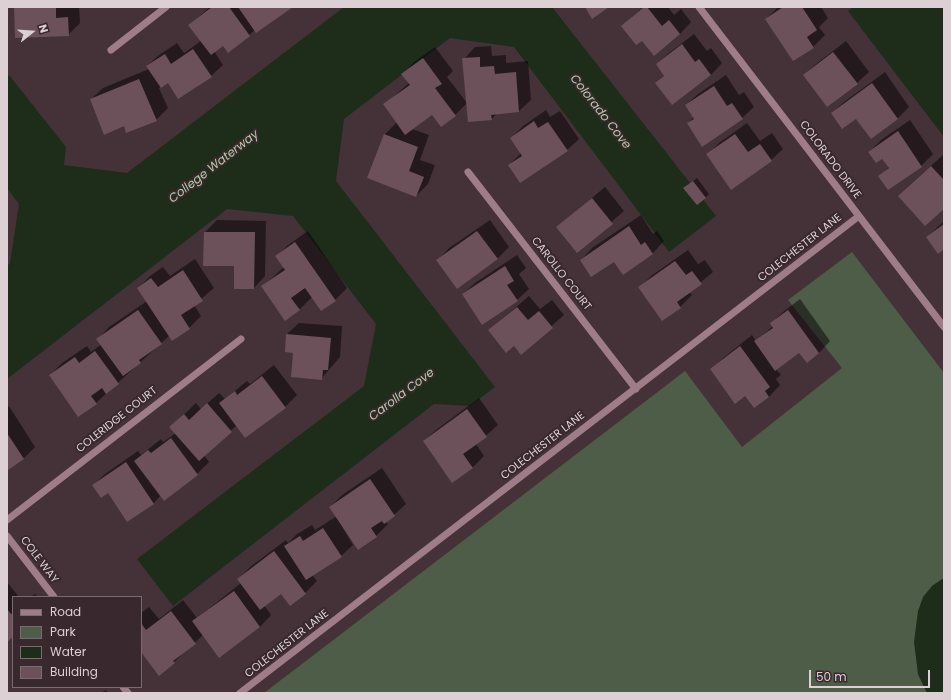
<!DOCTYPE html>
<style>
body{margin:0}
#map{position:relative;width:951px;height:700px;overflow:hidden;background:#443238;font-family:Poppins,sans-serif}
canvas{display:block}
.frame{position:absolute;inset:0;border:8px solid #dcd0d4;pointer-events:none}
.legend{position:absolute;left:12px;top:596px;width:130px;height:92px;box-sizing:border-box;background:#39282d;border:1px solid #7a6b70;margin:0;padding:5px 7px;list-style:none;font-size:12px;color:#dcd0d4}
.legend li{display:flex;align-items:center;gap:8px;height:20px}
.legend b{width:20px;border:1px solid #7a6b70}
.north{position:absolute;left:12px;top:12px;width:40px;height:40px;-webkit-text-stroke:3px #39282d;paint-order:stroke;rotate:73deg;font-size:11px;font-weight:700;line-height:16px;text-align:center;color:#dcd0d4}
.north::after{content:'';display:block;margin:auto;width:14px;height:18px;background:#dcd0d4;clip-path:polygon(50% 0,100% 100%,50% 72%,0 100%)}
.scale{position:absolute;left:809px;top:670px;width:121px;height:18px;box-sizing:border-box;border:2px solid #dcd0d4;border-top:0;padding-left:5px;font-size:12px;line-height:14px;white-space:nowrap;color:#dcd0d4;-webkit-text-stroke:3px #39282d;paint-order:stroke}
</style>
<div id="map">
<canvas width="951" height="700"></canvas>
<div class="frame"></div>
<ul class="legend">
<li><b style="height:5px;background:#9f7d88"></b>Road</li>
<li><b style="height:11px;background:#4e5d48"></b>Park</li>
<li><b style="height:11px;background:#1e2d19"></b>Water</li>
<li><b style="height:11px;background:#6d515a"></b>Building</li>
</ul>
<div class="north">N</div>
<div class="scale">50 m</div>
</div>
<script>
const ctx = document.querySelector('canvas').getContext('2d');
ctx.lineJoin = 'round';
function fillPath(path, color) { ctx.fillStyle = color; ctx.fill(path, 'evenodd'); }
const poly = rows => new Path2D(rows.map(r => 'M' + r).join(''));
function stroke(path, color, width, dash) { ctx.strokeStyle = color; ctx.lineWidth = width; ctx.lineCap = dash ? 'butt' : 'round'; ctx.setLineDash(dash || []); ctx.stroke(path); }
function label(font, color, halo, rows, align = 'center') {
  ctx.font = font + ' Poppins,sans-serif'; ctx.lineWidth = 4; ctx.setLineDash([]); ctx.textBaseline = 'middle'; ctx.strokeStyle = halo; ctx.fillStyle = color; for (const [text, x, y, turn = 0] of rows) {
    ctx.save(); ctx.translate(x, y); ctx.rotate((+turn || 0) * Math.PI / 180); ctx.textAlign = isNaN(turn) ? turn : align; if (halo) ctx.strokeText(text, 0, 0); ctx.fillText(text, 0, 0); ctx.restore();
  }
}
const green = poly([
 [852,252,944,373,944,578,932,586,918,674,927,693,264,693,685,371,742,447,842,368,788,300]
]);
const water = poly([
 [344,7,552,7,716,216,669,252,514,47,450,38,344,119,336,181,495,387,470,406,434,404,173,606,137,559,364,386,376,324,293,216,227,209,7,379,7,266,10,263,19,204,7,188,7,77,9,75,66,147,64,165,127,173],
 [853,7,944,7,944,137,848,11],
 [944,578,944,693,927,693,918,674,914,642,918,611,923,597,932,586]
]);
const shadow = poly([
 [15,7,79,7,80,23,68,35],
 [210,7,292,7,255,30,249,35,223,45,214,51,223,65,211,76,168,82,159,88,168,108,156,120,124,125,91,99,103,88,149,69,147,66,159,55,177,43,184,53,201,41,189,25],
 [643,7,668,7,674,15,681,9,691,22,680,34,642,40,622,26],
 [778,7,821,7,828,18,819,27,825,35,813,47,766,19],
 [694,34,707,51,711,48,722,63,711,75,672,104,656,83,665,75,657,64,669,53],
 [846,41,869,72,857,83,804,75,816,64],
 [491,46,492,56,506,55,506,63,528,61,531,100,519,111,497,113,492,119,464,59,475,47],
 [435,47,453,71,447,77,467,103,455,115,432,113,412,129,429,135,420,160,435,165,428,184,416,196,385,134,397,122,384,105,409,83,403,74,414,62],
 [885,72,909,107,898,118,871,137,857,117,832,113,844,102],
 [726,75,739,95,744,92,754,107,742,118,688,123,694,117,686,105,698,94],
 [546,110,550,117,560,111,579,139,567,150,509,165,521,153,511,138,523,126],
 [910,120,933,154,921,166,888,189,880,176,889,167,883,157,869,152,881,140],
 [747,123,760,141,772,133,783,149,771,160,707,155,719,143],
 [943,155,944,208,899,196,911,184],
 [697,178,709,194,705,198,688,185],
 [605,187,624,211,577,252,557,227],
 [641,215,653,234,657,231,664,241,653,253,623,273,614,260,581,260,592,248],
 [217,220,266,221,265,276,254,288,205,232],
 [490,220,509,247,497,259,438,260,449,248],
 [944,221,944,248,927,237],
 [308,231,347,288,335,300,321,310,312,297,299,310,262,287,284,267,277,256,288,245],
 [688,250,698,264,705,260,713,272,689,292,692,295,680,307,640,287,651,276],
 [517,255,526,268,519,274,529,289,517,300,463,294,475,283],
 [195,259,214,288,194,305,201,316,189,328,173,339,170,335,96,403,50,375,62,363,87,346,91,352,102,344,98,339,109,327,147,301,138,288,150,276,163,267,170,276],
 [529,296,540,309,552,300,564,315,521,353,514,345,489,330],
 [800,299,830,341,819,353,799,351,776,369,781,375,776,379,780,385,769,397,746,395,711,370,723,358,752,335,756,341,773,326,771,323,783,312],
 [299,323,342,326,340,357,321,379,294,352,287,334],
 [274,365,297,395,285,407,246,437,237,425,204,455,209,462,197,474,164,499,161,495,154,503,128,521,108,492,93,485,105,474,138,451,141,455,161,439,163,442,176,433,171,427,196,403,201,409,219,393,225,399,247,381,250,384],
 [479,398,498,425,476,444,484,456,472,468,424,441,436,430],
 [9,406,35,447,24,458,8,469,7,408],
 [382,468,406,504,386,522,388,524,376,536,343,528,353,545,341,556,312,575,317,581,305,593,281,593,264,605,271,615,260,627,219,657,203,635,174,662,141,650,141,613,149,607,159,619,183,600,197,618,241,583,238,579,250,567,286,540,288,543,297,534,312,525,315,530,337,516,330,507,342,495],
 [7,582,19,597,13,597,13,636,7,641],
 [35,594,38,597,31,597],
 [106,690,108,693,101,693]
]);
const building = poly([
 [14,7,56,7,56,18,68,17,69,36,15,38],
 [212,7,229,7,250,36,228,53,223,46,211,55,188,25],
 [238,7,293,7,256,33],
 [585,7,609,7,592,19],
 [644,7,647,7,662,26,669,20,680,34,654,56,642,41,636,45,621,26],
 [783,7,802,7,817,30,807,37,814,48,793,61,765,19],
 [682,44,695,62,699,59,711,75,672,105,655,83,664,76,656,64],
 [193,49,212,77,178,99,168,83,161,88,146,66,165,54,171,64],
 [833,52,858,84,827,107,803,75],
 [480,57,480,67,494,66,495,74,516,72,519,112,491,115,492,120,468,122,462,58],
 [423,58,442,84,435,88,456,116,441,127,432,115,405,135,383,104,410,85,401,74],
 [139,79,157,121,126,133,124,126,104,135,90,99],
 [872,83,898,119,871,139,856,119,842,129,831,113],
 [714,86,727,106,732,103,743,119,702,147,687,123,694,119,685,105],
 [534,121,538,128,548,122,568,151,520,183,508,165,522,156,510,138],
 [898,131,922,167,888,190,878,176,889,168,882,159,876,163,868,152],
 [384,134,418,147,409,171,424,177,416,197,367,178],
 [735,134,748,152,760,144,772,161,731,190,706,154],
 [931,166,944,180,944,209,925,226,898,196],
 [693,181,706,198,697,205,683,188],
 [592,198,613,224,577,253,556,227],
 [944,224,944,249,938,254,926,237],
 [629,226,641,245,645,242,653,254,623,275,614,262,591,277,580,260],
 [477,231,498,259,457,289,436,260],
 [204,232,255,232,254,289,234,289,234,266,203,266],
 [295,242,336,301,321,311,305,288,291,298,300,310,285,321,261,286,285,270,275,256],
 [675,261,686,275,692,271,702,284,677,302,681,308,662,321,638,287],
 [505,266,514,281,507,285,518,301,482,325,462,294],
 [183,270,203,301,181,315,190,329,172,341,137,288,151,278,158,287],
 [517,307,528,320,539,311,553,328,521,355,514,346,506,353,488,330],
 [138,310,162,344,139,360,141,363,123,376,96,339],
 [788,310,819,353,807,363,799,353,775,371,754,341,773,328,770,323],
 [286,334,331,338,328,370,323,370,322,380,291,377,293,353,285,352],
 [740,346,770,387,765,391,769,397,754,408,745,396,735,404,710,369],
 [95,351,119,384,106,394,102,388,91,396,97,404,78,417,49,375,75,357,79,363],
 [262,376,286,408,245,438,219,403,235,391,237,395],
 [207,403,232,432,199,461,169,427,184,414,189,420],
 [467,409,487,437,463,454,473,468,452,483,423,441],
 [7,433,24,459,8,470,7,469],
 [171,438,198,475,164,501,134,461,148,450,151,453],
 [126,462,154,504,127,522,108,493,101,498,92,485],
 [370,479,395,516,384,524,382,521,371,528,377,537,358,550,329,507],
 [323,528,342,557,306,580,284,546,300,536,303,541],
 [274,551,306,594,290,606,281,594,260,610,237,579],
 [234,591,260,627,219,658,192,621],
 [7,609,11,614,13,613,13,637,7,642],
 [171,611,196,644,173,661,175,663,159,676,141,652,141,623,146,630]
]);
const minor = poly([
 [699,7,944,327],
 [111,50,166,7],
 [468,172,636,389],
 [7,520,241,339],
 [7,536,54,597],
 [123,687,128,693],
 [240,693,859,216]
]);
const streetNames = [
 ["COLORADO DRIVE",830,160,53],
 ["COLECHESTER LANE",800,248,-38],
 ["CAROLLO COURT",561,274,52],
 ["COLERIDGE COURT",117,420,-38],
 ["COLECHESTER LANE",543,446,-38],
 ["COLE WAY",39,560,53],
 ["COLECHESTER LANE",287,644,-38]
];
const waterNames = [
 ["Colorado Cove",600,112,52],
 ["College Waterway",214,167,-38],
 ["Carolla Cove",402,395,-37]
];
fillPath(green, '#4e5d48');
fillPath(water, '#1e2d19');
fillPath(shadow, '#0007');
fillPath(building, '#6d515a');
stroke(minor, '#9f7d88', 7);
label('11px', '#dcd0d4', '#39282d', streetNames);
label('italic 12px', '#afcfa3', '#39282d', waterNames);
</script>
